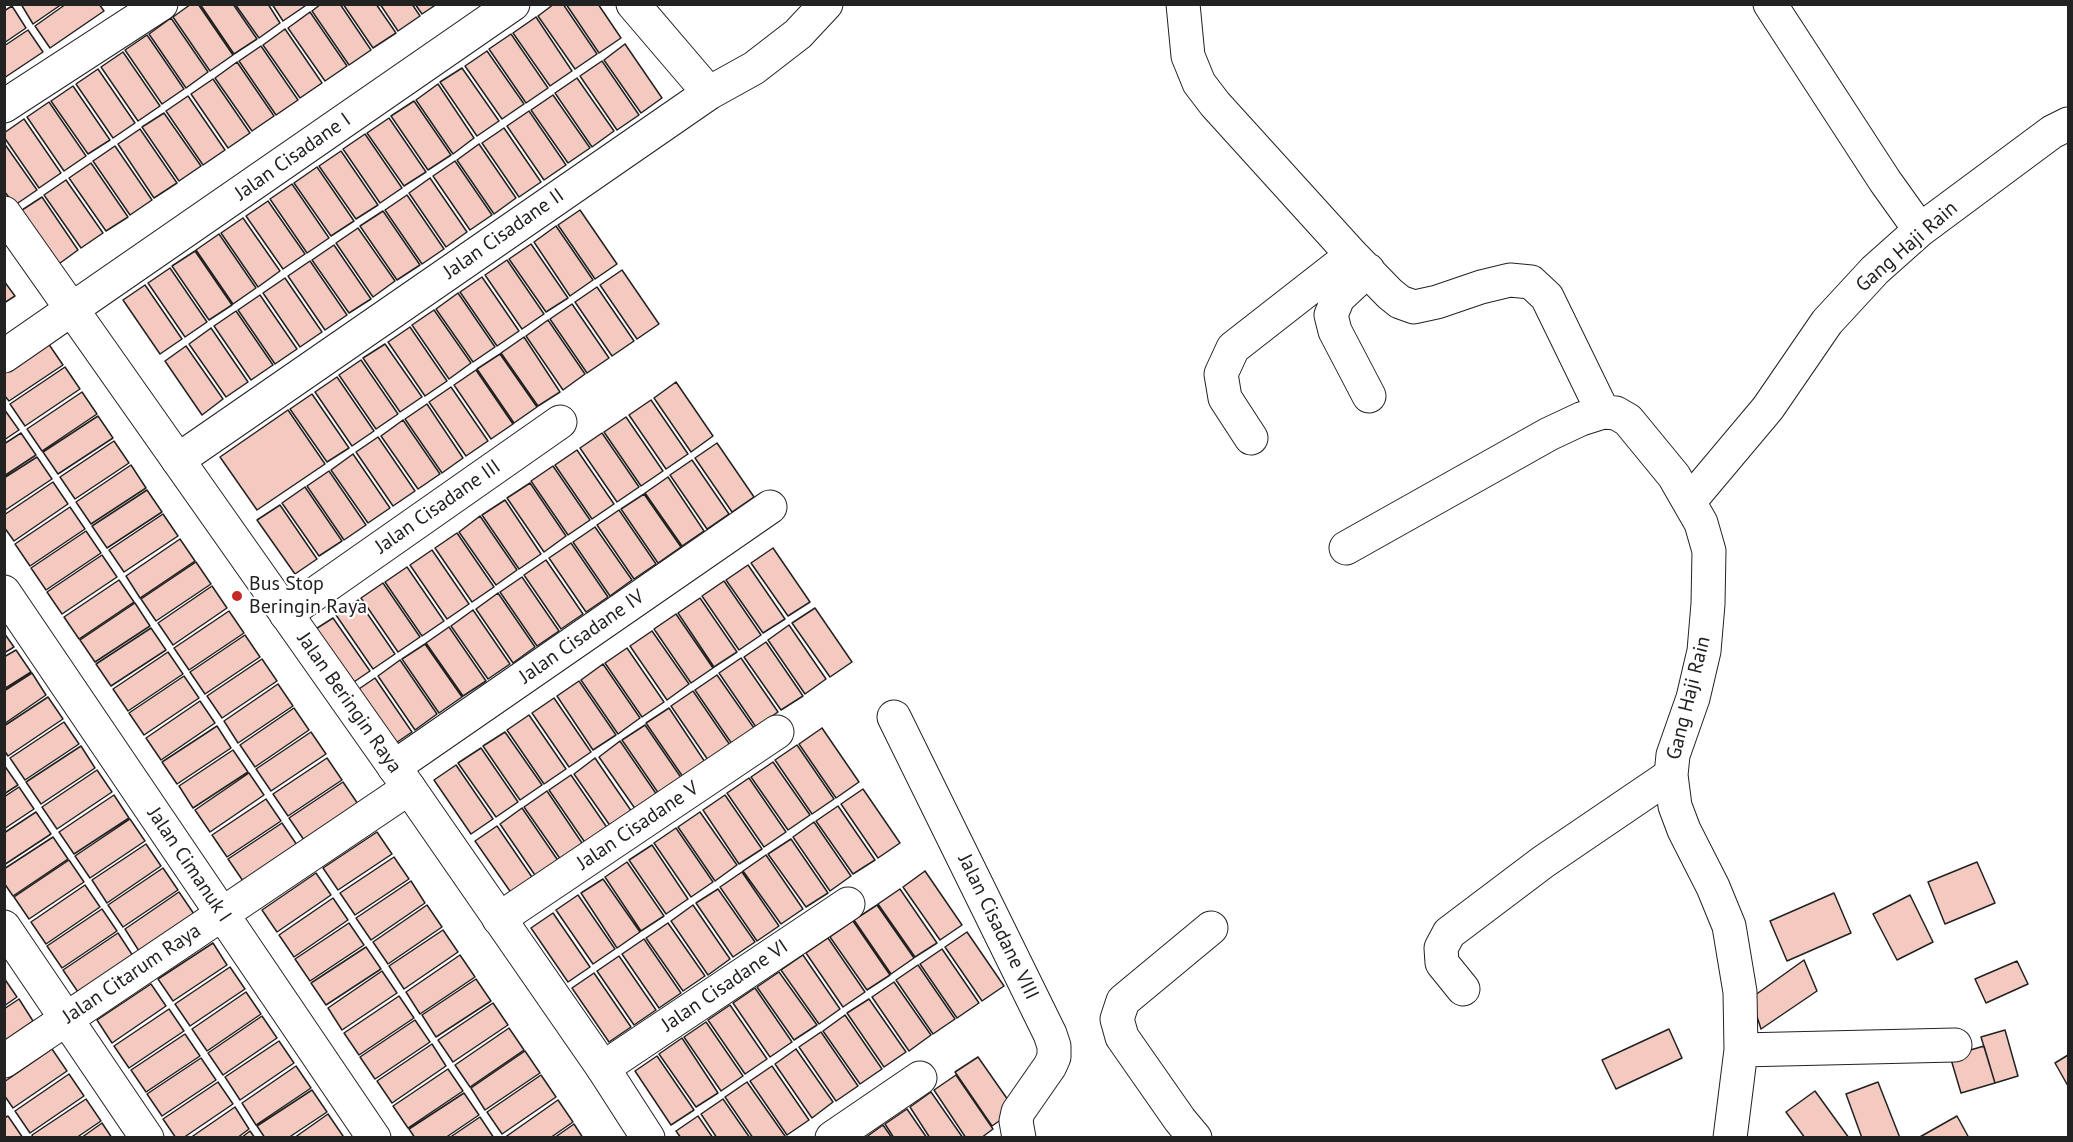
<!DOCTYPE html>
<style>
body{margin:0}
#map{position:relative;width:2073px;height:1142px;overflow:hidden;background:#fff;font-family:"PT Sans",sans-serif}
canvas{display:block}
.frame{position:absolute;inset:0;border:6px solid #222;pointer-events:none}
</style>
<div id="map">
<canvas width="2073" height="1142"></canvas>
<div class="frame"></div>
</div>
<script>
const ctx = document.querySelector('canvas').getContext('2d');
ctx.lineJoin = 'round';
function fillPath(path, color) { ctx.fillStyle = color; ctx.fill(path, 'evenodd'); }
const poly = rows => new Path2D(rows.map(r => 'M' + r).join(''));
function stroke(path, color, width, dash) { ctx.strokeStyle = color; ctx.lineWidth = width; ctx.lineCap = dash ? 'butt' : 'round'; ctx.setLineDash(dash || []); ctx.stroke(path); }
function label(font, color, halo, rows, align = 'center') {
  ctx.font = font + ' "PT Sans",sans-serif'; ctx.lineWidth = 4.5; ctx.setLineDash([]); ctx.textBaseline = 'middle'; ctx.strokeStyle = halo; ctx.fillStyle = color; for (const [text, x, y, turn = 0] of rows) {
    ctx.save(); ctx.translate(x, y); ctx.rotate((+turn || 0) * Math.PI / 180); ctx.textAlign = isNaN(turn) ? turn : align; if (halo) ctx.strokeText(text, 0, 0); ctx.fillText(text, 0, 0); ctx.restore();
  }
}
const building = poly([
 [21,4,62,4,33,24,21,4],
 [66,4,99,4,104,11,50,48,35,26,66,4],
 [191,4,198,4,233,55,210,71,173,17,191,4],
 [200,4,233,4,257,39,234,54,200,4],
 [235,4,268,4,280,23,259,38,235,4],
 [272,4,304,4,305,6,283,21,272,4],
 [321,4,340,4,371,50,349,65,312,11,321,4],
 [343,4,376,4,396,33,373,48,343,4],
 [380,4,412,4,420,16,398,31,380,4],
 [415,4,437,4,422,14,415,4],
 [554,4,563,4,597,54,575,69,538,16,554,4],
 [566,4,598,4,621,38,599,53,566,4],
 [12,6,26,28,4,43,4,11,12,6],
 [310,12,347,66,325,81,288,28,310,12],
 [536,17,572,71,550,86,513,33,536,17],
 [171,18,208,72,186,88,149,34,171,18],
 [285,29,322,83,300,98,263,45,285,29],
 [28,30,43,52,4,78,4,46,28,30],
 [511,34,548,88,526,103,489,49,511,34],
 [147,35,184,89,162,104,125,50,147,35],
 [625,44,662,98,641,113,604,60,625,44],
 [261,46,298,100,276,115,239,61,261,46],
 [487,51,524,104,502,119,465,66,487,51],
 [123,52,160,106,138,121,101,67,123,52],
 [602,61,639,115,617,130,580,76,602,61],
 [237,62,274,116,252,131,215,78,237,62],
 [462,68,499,121,477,136,440,82,462,68],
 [98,69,135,123,113,138,76,84,98,69],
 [577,78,614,131,592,147,555,93,577,78],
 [213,79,250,133,228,148,191,94,213,79],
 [438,84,474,138,453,154,416,100,438,84],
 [73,86,110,140,88,154,51,101,73,86],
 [553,95,590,148,568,163,531,110,553,95],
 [188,96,225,150,203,165,166,111,188,96],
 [414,101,451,155,428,170,391,116,414,101],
 [49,102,86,156,64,171,27,117,49,102],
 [529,111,566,165,544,180,507,126,529,111],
 [164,113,201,166,179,181,142,127,164,113],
 [389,118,426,172,404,186,367,133,389,118],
 [24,119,61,173,39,188,4,137,4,133,24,119],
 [504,128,541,182,519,197,482,143,504,128],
 [140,129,177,183,154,198,118,144,140,129],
 [365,134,402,188,380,203,343,149,365,134],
 [4,143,37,190,15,205,4,191,4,143],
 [479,144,516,198,494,214,457,160,479,144],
 [115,146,152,200,130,215,93,161,115,146],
 [341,151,378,205,356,219,319,166,341,151],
 [455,161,492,215,470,230,433,176,455,161],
 [91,163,128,217,106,231,69,178,91,163],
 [317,167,354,221,331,236,294,183,317,167],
 [430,178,467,232,446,247,409,193,430,178],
 [66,180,103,233,81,248,44,195,66,180],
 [292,184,329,238,307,253,270,199,292,184],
 [407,195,444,249,422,264,385,210,407,195],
 [42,197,78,250,56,266,19,212,42,197],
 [268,201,305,254,283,269,246,216,268,201],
 [580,210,617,264,595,279,558,225,580,210],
 [383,211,420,265,397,280,360,226,383,211],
 [243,218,280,271,258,287,221,233,243,218],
 [556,226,593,280,570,296,534,242,556,226],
 [358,228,395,281,373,297,336,243,358,228],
 [219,234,256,288,233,304,196,250,219,234],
 [531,244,568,298,546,312,509,259,531,244],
 [334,245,371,299,349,313,312,260,334,245],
 [195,251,232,305,209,320,172,266,195,251],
 [507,260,544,314,522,329,485,275,507,260],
 [310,261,347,315,325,330,288,276,310,261],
 [170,268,207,322,185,337,148,283,170,268],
 [622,270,659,324,637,339,600,285,622,270],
 [482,277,519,331,497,346,460,292,482,277],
 [285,278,322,332,300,347,263,293,285,278],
 [4,281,15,296,4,303,4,281],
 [145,285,182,339,160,354,123,300,145,285],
 [597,287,634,341,612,356,575,302,597,287],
 [458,293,495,347,473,362,436,309,458,293],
 [260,295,297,349,275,364,238,310,260,295],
 [572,304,609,358,587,373,550,319,572,304],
 [434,310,471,363,449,379,412,325,434,310],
 [236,311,273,365,251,380,214,326,236,311],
 [548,320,585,374,563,390,526,336,548,320],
 [410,327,447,381,425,396,388,342,410,327],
 [211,328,248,382,226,397,189,344,211,328],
 [524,337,560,392,538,406,501,353,524,337],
 [48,343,63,365,9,401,4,395,4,372,48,343],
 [385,344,422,397,400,412,363,358,385,344],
 [186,346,223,399,202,415,165,361,186,346],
 [500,354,537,407,514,423,477,369,500,354],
 [361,360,398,414,376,429,339,375,361,360],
 [65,367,80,389,25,426,10,404,65,367],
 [476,370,513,424,491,439,454,385,476,370],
 [337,377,374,431,352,446,315,392,337,377],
 [676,382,713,436,691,452,654,398,676,382],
 [451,387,488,441,466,456,429,402,451,387],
 [82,392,97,414,42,451,27,429,82,392],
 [312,394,349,448,327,462,290,409,312,394],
 [651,400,688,454,666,469,629,415,651,400],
 [427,404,463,458,442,473,405,419,427,404],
 [4,409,19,430,4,440,4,409],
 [288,410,325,464,257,510,220,457,288,410],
 [98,416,113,438,58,474,43,452,98,416],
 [626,417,663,471,641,486,604,432,626,417],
 [403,420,440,474,418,489,381,436,403,420],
 [21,433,36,455,4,476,4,444,21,433],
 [602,433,639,487,617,502,580,448,602,433],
 [378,437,415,491,393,506,356,452,378,437],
 [114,441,129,463,75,499,60,477,114,441],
 [717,443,754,497,732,512,695,458,717,443],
 [577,450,614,504,592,519,555,465,577,450],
 [353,454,390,508,368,523,331,470,353,454],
 [37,457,52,479,4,511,4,478,37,457],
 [692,460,729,514,707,529,670,475,692,460],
 [131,465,146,488,91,524,76,502,131,465],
 [553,466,590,520,568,535,531,481,553,466],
 [329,471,366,525,344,540,307,486,329,471],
 [668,477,704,531,682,546,645,493,668,477],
 [53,482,68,504,14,541,4,527,4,515,53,482],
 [530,483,566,536,544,552,507,498,530,483],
 [305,487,342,541,319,556,282,503,305,487],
 [147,490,162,512,107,548,92,526,147,490],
 [644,494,681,547,658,563,621,509,644,494],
 [505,500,541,554,519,569,482,515,505,500],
 [280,505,317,559,295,574,257,520,280,505],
 [70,507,85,529,30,566,15,544,70,507],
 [619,510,656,564,634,579,597,525,619,510],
 [163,514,178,536,124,572,109,550,163,514],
 [480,516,517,570,496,585,459,532,480,516],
 [595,527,632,580,610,596,573,542,595,527],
 [86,531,101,553,46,590,31,568,86,531],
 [457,533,494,587,472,602,435,548,457,533],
 [180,539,195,561,140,598,126,576,180,539],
 [571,543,608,597,586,612,549,558,571,543],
 [773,548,810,602,788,616,751,563,773,548],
 [432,550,469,604,447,619,410,565,432,550],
 [102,555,117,577,62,614,47,592,102,555],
 [546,560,583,614,561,629,524,575,546,560],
 [196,562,211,584,156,621,141,599,196,562],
 [748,565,785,619,763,633,726,580,748,565],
 [407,567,444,621,422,636,385,582,407,567],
 [522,577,559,631,537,646,500,592,522,577],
 [119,580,134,602,79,639,64,617,119,580],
 [724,581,761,635,739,650,702,596,724,581],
 [383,583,420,637,398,652,361,598,383,583],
 [212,586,227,608,173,645,158,623,212,586],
 [498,593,535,647,513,663,476,609,498,593],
 [700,598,737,652,714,667,678,613,700,598],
 [358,600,395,654,373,669,336,615,358,600],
 [135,603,150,626,95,662,80,640,135,603],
 [815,608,852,662,830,677,792,623,815,608],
 [473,610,510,664,488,679,451,626,473,610],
 [229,611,244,633,189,670,174,648,229,611],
 [676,614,713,668,691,683,654,629,676,614],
 [333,618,370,671,348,686,311,632,333,618],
 [789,625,826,679,805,694,768,640,789,625],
 [449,627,486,681,463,696,426,643,449,627],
 [151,628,166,650,111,686,96,664,151,628],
 [652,631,689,684,667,700,630,646,652,631],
 [4,633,14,647,4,653,4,633],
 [245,635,260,657,205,694,190,672,245,635],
 [766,642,803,696,781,710,744,657,766,642],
 [425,644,462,697,439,713,402,659,425,644],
 [627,648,664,702,642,717,605,663,627,648],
 [16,650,31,672,4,689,4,657,16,650],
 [168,652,183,674,128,711,113,689,168,652],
 [741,658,778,712,756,727,719,673,741,658],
 [262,659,277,681,222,718,207,696,262,659],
 [400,660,437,714,415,730,378,676,400,660],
 [603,664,640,718,618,734,581,680,603,664],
 [32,673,46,695,4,724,4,691,32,673],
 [717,675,754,728,732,744,695,690,717,675],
 [184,676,199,698,144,735,129,713,184,676],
 [375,678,412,732,390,747,353,693,375,678],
 [579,681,616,735,593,750,557,696,579,681],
 [278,684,293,706,238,743,224,721,278,684],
 [693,691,730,745,708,760,671,706,693,691],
 [48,697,63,719,8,756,4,750,4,726,48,697],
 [554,698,591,752,569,767,532,713,554,698],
 [200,701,215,723,161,760,146,738,200,701],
 [294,708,309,730,255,767,240,745,294,708],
 [669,708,705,762,683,777,646,723,669,708],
 [529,715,566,769,544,784,507,730,529,715],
 [64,722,79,744,25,780,10,758,64,722],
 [645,725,682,779,659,794,622,740,645,725],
 [217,726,231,748,177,784,162,762,217,726],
 [822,728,859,782,836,798,799,744,822,728],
 [311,732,326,754,271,791,256,769,311,732],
 [505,732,542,785,520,800,483,746,505,732],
 [620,741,657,795,636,810,599,757,620,741],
 [797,745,834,799,812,814,775,760,797,745],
 [81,746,95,768,41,804,26,782,81,746],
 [481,748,518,802,496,817,458,763,481,748],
 [233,750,248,772,193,808,179,786,233,750],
 [327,758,342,780,288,816,273,794,327,758],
 [595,758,632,812,611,827,574,774,595,758],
 [773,762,810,815,788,830,751,777,773,762],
 [4,765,18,785,4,794,4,765],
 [456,765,493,819,471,834,434,780,456,765],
 [97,770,112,792,57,829,42,807,97,770],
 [249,773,264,795,210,832,195,810,249,773],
 [571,775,608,829,586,844,549,790,571,775],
 [749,778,786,832,764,847,727,793,749,778],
 [343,782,358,804,304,840,289,818,343,782],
 [19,787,34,809,4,829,4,797,19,787],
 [863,789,900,843,878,858,841,804,863,789],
 [547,791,584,846,561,860,524,807,547,791],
 [114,795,129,818,74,854,59,832,114,795],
 [725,795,762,849,739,864,703,810,725,795],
 [266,799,281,821,227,857,212,835,266,799],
 [838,806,875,860,853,874,816,821,838,806],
 [522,808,559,862,537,878,500,824,522,808],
 [36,812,51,834,4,865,4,833,36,812],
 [700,812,737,865,715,881,678,827,700,812],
 [130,819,145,841,90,878,75,856,130,819],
 [814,822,851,876,830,891,793,837,814,822],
 [282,823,297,845,243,881,228,859,282,823],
 [497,826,534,880,512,894,475,841,497,826],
 [676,828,713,882,691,897,654,843,676,828],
 [377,832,392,854,338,890,323,868,377,832],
 [53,837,68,859,13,896,4,883,4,869,53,837],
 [791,839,828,893,806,907,768,854,791,839],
 [146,844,161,866,107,903,92,880,146,844],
 [652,845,688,899,666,914,629,860,652,845],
 [766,855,803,909,781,924,743,871,766,855],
 [394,857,409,879,355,915,340,893,394,857],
 [69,860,84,882,29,919,14,897,69,860],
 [627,862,664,916,641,931,605,877,627,862],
 [1977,862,1995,903,1945,924,1928,882,1977,862],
 [163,868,178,890,123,927,108,905,163,868],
 [925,871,962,925,940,940,903,887,925,871],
 [742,872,779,926,757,941,720,887,742,872],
 [316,873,331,895,277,932,262,910,316,873],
 [603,879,640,932,617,948,581,893,603,879],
 [411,881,425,903,371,940,356,918,411,881],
 [85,885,100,907,46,944,31,922,85,885],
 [718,889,755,942,733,957,696,903,718,889],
 [900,889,937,943,915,957,878,904,900,889],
 [179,892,194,914,139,951,125,929,179,892],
 [1834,893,1851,933,1787,961,1770,921,1834,893],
 [578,895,615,949,593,964,556,910,578,895],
 [1910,895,1933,942,1897,960,1873,914,1910,895],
 [333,898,348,920,294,957,279,935,333,898],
 [427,905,442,927,388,964,373,942,427,905],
 [693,905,730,959,708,975,671,921,693,905],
 [877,905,914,958,891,974,854,920,877,905],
 [102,909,117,931,62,968,47,946,102,909],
 [553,913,590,967,568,982,531,928,553,913],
 [853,921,890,975,867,990,830,937,853,921],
 [349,923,364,945,310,981,295,959,349,923],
 [668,923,705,976,683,991,646,938,668,923],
 [443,930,458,952,404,989,389,966,443,930],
 [967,932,1004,986,982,1001,945,947,967,932],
 [118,933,133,956,78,992,63,970,118,933],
 [828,938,865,992,843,1007,806,953,828,938],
 [644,939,681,993,659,1008,622,954,644,939],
 [213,943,227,965,173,1001,158,979,213,943],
 [366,947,381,969,326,1005,311,983,366,947],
 [942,949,979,1003,957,1018,920,964,942,949],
 [460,955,475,977,420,1014,406,992,460,955],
 [803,955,840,1009,819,1024,781,970,803,955],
 [619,956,656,1010,634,1025,597,971,619,956],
 [1804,960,1817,991,1761,1029,1751,998,1804,960],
 [2017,961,2028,984,1986,1003,1975,979,2017,961],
 [918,965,955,1019,933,1034,896,980,918,965],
 [230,967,245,989,190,1026,175,1004,230,967],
 [382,971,397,993,342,1030,328,1008,382,971],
 [779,972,817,1025,794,1040,757,987,779,972],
 [594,973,631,1027,609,1042,572,988,594,973],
 [4,978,17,997,4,1006,4,978],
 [476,979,491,1001,436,1037,422,1015,476,979],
 [894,982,931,1035,909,1051,872,997,894,982],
 [151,984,166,1006,112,1043,97,1020,151,984],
 [755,988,792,1042,770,1057,733,1003,755,988],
 [246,992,261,1014,207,1051,192,1029,246,992],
 [399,996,414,1018,359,1055,344,1033,399,996],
 [19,999,33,1021,4,1041,4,1009,19,999],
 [869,999,906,1052,884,1067,847,1013,869,999],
 [493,1003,508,1025,453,1062,438,1040,493,1003],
 [730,1005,767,1059,745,1074,708,1020,730,1005],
 [169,1009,184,1031,129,1068,114,1046,169,1009],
 [845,1015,882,1069,860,1084,823,1031,845,1015],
 [262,1016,277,1038,223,1075,208,1053,262,1016],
 [415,1020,430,1042,375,1079,360,1057,415,1020],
 [706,1022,743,1076,721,1091,684,1037,706,1022],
 [509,1028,524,1050,470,1087,455,1065,509,1028],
 [1669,1029,1682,1058,1616,1089,1602,1060,1669,1029],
 [2005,1030,2018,1076,1995,1083,1981,1037,2005,1030],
 [821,1032,858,1086,836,1101,799,1047,821,1032],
 [185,1034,200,1056,146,1092,131,1070,185,1034],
 [682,1038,718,1093,696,1107,659,1054,682,1038],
 [279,1041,294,1063,240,1100,225,1077,279,1041],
 [432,1044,446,1066,392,1103,377,1081,432,1044],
 [1984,1046,1995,1083,1961,1093,1950,1056,1984,1046],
 [52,1049,67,1071,13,1108,4,1095,4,1082,52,1049],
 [796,1049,833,1102,812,1118,775,1064,796,1049],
 [525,1051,540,1073,485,1110,471,1088,525,1051],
 [2068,1055,2068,1086,2055,1063,2068,1055],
 [657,1056,694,1110,671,1125,635,1071,657,1056],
 [978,1057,1015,1110,992,1126,955,1072,978,1057],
 [201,1058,216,1080,162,1116,147,1094,201,1058],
 [296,1066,311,1088,256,1125,242,1103,296,1066],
 [772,1066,809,1120,787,1135,750,1081,772,1066],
 [448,1069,463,1091,408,1128,393,1106,448,1069],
 [69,1074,84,1096,30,1133,15,1111,69,1074],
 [541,1075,556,1097,502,1134,487,1112,541,1075],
 [956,1075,993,1129,981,1138,966,1138,934,1090,956,1075],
 [218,1082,233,1104,183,1138,176,1138,163,1119,218,1082],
 [747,1082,785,1136,782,1138,753,1138,725,1097,747,1082],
 [1878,1082,1900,1138,1862,1138,1846,1094,1878,1082],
 [312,1090,327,1112,288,1138,265,1138,257,1126,312,1090],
 [1815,1091,1849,1138,1805,1138,1786,1112,1815,1091],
 [931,1092,963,1138,930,1138,910,1107,931,1092],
 [464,1093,479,1115,445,1138,415,1138,409,1129,464,1093],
 [86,1099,101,1121,76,1138,33,1138,32,1135,86,1099],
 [723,1099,750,1138,717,1138,701,1114,723,1099],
 [558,1100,573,1122,550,1138,504,1138,558,1100],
 [235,1107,249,1129,237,1138,190,1138,235,1107],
 [907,1109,927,1138,894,1138,885,1124,907,1109],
 [328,1114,343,1136,341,1138,294,1138,328,1114],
 [8,1116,23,1138,4,1138,4,1118,8,1116],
 [698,1116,713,1138,681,1138,676,1131,698,1116],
 [1957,1116,1969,1138,1918,1138,1957,1116],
 [480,1117,494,1138,449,1138,480,1117],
 [102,1123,112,1138,81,1138,102,1123],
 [574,1124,583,1138,554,1138,574,1124],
 [883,1125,892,1138,865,1138,883,1125],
 [250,1131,255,1138,241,1138,250,1131]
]);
const minor = poly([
 [633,4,709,93],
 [1183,4,1188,56,1199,83,1215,104,1352,255,1390,294,1400,302,1414,307,1437,302,1481,287,1510,280,1531,282,1547,297,1603,412],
 [1770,4,1885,181,1920,230],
 [4,106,161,4],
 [1368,270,1338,298,1331,315,1335,331,1369,396],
 [4,356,513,4],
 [1251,438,1225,398,1221,374,1233,348,1352,255],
 [178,460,709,93,754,68,798,34,826,4],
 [1689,502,1768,408,1827,322,1875,270,1920,230,2052,132,2068,124],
 [1346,548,1549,434,1581,419,1603,412,1616,413,1628,420,1674,476,1701,523,1709,551,1708,604,1704,651,1693,698,1673,755,1671,775,1675,806,1684,830,1713,887,1729,926,1740,992,1741,1050,1730,1138],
 [4,592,374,1138],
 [286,614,560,422],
 [894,717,1050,1034,1054,1046,1054,1057,1050,1066,1018,1112,1016,1121,1019,1138],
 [394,767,770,507],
 [499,919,777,732],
 [4,927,147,1138],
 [1463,989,1442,963,1441,948,1449,933,1543,862,1671,775],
 [1741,1050,1955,1045],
 [4,1061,409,788],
 [603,1068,848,904],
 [832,1138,920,1078],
 [1195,1138,1180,1120,1122,1037,1117,1019,1123,1001,1211,928]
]);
const tertiary = poly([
 [4,213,409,788,603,1068,648,1138]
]);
const markers = [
 [237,596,6,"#c62828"]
];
const streetNames = [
 ["Jalan Cisadane I",293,157,-35],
 ["Jalan Cisadane II",504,234,-35],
 ["Gang Haji Rain",1907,247,-41],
 ["Jalan Cisadane III",438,507,-35],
 ["Jalan Cisadane IV",582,637,-35],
 ["Gang Haji Rain",1689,698,-76],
 ["Jalan Beringin Raya",349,703,55],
 ["Jalan Cisadane V",638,826,-34],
 ["Jalan Cimanuk I",189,865,56],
 ["Jalan Cisadane VIII",998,927,64],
 ["Jalan Citarum Raya",132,974,-34],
 ["Jalan Cisadane VI",725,986,-34]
];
const poiNames = [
 ["Bus Stop",249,584],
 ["Beringin Raya",249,607]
];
fillPath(building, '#f3c9c0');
stroke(building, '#222', 1.5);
stroke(minor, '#222', 35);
stroke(tertiary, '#222', 35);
stroke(minor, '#fff', 33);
stroke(tertiary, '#fff', 33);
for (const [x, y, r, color] of markers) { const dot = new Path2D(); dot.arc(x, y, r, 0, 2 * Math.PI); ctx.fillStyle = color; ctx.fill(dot); stroke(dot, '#fff', 2); }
label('20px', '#222', '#fff', streetNames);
label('20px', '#222', '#fff', poiNames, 'left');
</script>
